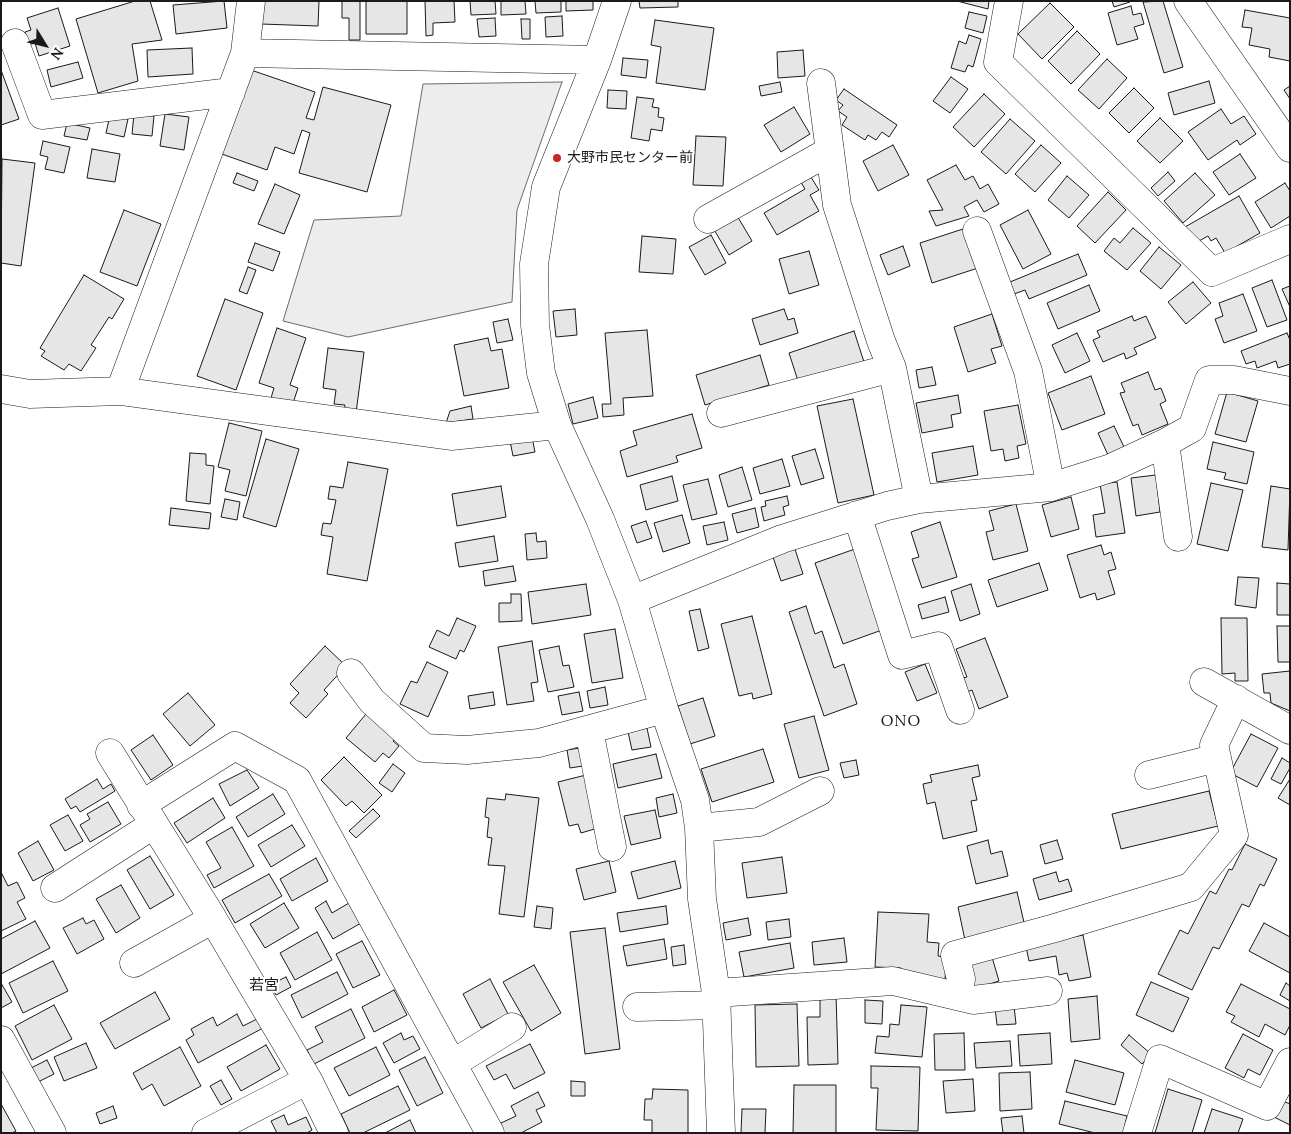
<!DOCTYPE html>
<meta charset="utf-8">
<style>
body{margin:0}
#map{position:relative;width:1291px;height:1134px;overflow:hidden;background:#fff;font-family:Lora,serif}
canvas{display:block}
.frame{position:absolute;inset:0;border:2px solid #1a1a1a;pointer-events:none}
.north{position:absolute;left:20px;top:20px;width:50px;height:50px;-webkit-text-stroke:4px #fff;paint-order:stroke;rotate:126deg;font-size:14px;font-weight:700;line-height:20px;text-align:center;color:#1a1a1a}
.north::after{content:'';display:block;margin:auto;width:18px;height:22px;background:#1a1a1a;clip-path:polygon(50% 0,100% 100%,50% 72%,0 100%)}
</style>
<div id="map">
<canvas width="1291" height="1134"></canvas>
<div class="frame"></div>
<div class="north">N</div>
</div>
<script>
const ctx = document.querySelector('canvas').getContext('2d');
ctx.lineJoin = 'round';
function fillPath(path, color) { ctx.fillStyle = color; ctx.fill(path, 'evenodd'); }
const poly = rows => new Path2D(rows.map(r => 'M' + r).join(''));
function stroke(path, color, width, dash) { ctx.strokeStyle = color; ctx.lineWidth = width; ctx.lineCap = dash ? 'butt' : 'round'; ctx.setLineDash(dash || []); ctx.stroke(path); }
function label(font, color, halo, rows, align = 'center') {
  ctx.font = font + ' Lora,"Noto Sans JP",serif'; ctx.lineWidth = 4; ctx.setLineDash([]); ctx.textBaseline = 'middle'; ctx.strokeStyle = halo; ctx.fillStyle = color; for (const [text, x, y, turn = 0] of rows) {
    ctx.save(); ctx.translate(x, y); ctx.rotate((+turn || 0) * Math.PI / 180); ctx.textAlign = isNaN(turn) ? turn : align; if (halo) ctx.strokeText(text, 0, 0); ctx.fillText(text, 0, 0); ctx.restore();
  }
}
const built = poly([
 [562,82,517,210,512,302,348,337,283,321,314,220,401,216,423,84,562,82]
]);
const building = poly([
 [135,1,150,1,162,40,132,44,138,81,98,93,76,19,135,1],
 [224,1,227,28,176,34,173,5,224,1],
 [261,1,319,1,318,26,261,24,261,1],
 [342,1,360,1,360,40,349,40,349,18,342,18,342,1],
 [366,1,407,1,407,34,366,34,366,1],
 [425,1,454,1,455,22,433,23,433,35,426,36,425,1],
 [470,1,495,1,496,14,471,15,470,1],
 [501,1,525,1,526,14,501,15,501,1],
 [535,1,561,1,561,12,536,13,535,1],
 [566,1,593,1,593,10,566,11,566,1],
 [639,1,678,1,678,7,640,8,639,1],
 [957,1,989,1,988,9,957,1],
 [1112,1,1129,1,1130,2,1114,7,1112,1],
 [1163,1,1183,67,1164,73,1143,2,1163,1],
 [1050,3,1074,27,1042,59,1018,34,1050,3],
 [1131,6,1133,15,1141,13,1144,24,1134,27,1138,39,1117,45,1108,13,1131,6],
 [58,8,70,46,39,56,35,43,28,45,25,32,31,30,27,18,58,8],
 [1245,10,1290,18,1290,61,1269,57,1270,49,1249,45,1252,28,1242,27,1245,10],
 [969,12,987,16,983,33,965,28,969,12],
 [562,16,563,36,546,37,545,17,562,16],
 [495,18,496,36,479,37,477,19,495,18],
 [521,19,530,19,530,39,522,39,521,19],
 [655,20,714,28,705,90,656,83,661,47,651,45,655,20],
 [1077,31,1100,54,1071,84,1048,61,1077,31],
 [969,35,981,39,973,67,968,65,965,72,951,68,959,41,966,44,969,35],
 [192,48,193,74,148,77,147,50,192,48],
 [803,50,805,76,778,78,777,52,803,50],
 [623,58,648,60,646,78,621,75,623,58],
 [1107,59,1127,78,1099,109,1078,90,1107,59],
 [78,62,83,78,51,87,47,70,78,62],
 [248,69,315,92,306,118,314,120,323,87,391,105,367,192,299,173,310,133,302,130,294,154,275,147,267,170,219,153,248,69],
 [1,70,19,119,1,125,1,70],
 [951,77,968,89,950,113,933,101,951,77],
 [1209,81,1215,103,1174,115,1168,93,1209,81],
 [780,82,782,92,761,96,759,86,780,82],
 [1290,86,1290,99,1284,90,1290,86],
 [1134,88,1154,108,1129,133,1109,113,1134,88],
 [844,89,897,125,889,137,882,132,876,140,868,135,865,140,842,125,847,117,838,111,843,105,836,100,844,89],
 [608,90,627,91,626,109,607,108,608,90],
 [984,94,1005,114,974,147,953,127,984,94],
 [637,97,654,99,652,107,659,108,658,117,664,118,662,131,651,129,649,141,631,138,637,97],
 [794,107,810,134,781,152,764,125,794,107],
 [1221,109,1231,124,1244,116,1256,134,1240,145,1237,140,1208,160,1188,132,1221,109],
 [134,114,154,116,152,136,132,134,134,114],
 [165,114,189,117,184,150,160,146,165,114],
 [110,115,128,119,124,137,106,133,110,115],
 [1160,118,1183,141,1160,163,1137,141,1160,118],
 [1010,119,1035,141,1006,174,981,152,1010,119],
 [67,123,90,128,87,140,64,136,67,123],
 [696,136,726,137,723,186,693,185,696,136],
 [43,141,70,147,64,173,45,169,48,157,40,155,43,141],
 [893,145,909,175,878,191,863,161,893,145],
 [1041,145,1061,163,1035,192,1015,174,1041,145],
 [92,149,120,154,115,182,87,178,92,149],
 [1240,154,1256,178,1229,195,1213,172,1240,154],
 [2,159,35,163,21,266,1,263,2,159],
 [956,165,965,180,973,176,980,189,988,184,999,204,984,212,977,200,964,207,969,216,936,226,929,211,943,210,927,180,956,165],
 [1168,172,1175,181,1158,196,1151,188,1168,172],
 [237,173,258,181,254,191,233,183,237,173],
 [1195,173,1215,195,1183,223,1164,201,1195,173],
 [809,174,819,190,810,195,819,211,777,235,764,213,805,189,799,179,809,174],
 [1067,176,1089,195,1069,218,1048,200,1067,176],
 [1285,183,1290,191,1290,216,1271,228,1255,202,1285,183],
 [275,184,300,195,284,234,258,224,275,184],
 [1108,192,1126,210,1095,243,1077,226,1108,192],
 [1239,196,1260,233,1225,253,1216,238,1211,241,1208,236,1199,241,1185,227,1239,196],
 [124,210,161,224,137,286,100,272,124,210],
 [1028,210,1051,254,1023,269,1000,225,1028,210],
 [736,214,752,241,729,255,713,228,736,214],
 [966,228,978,268,932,283,920,243,966,228],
 [1133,228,1151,243,1127,270,1104,251,1114,238,1120,243,1133,228],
 [711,235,726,263,705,275,689,247,711,235],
 [642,236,676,239,673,274,639,272,642,236],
 [255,243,280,252,273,271,248,262,255,243],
 [903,246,910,266,888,275,880,255,903,246],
 [1159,247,1181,265,1161,289,1140,271,1159,247],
 [809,251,819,285,789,294,779,259,809,251],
 [1078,254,1087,275,1029,299,1025,290,1014,294,1010,282,1078,254],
 [248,267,256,270,247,294,239,291,248,267],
 [84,275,124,299,112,319,109,317,91,345,96,348,81,371,69,364,64,370,41,356,45,351,40,348,84,275],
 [1272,280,1287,320,1267,327,1252,288,1272,280],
 [1193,282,1211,303,1186,324,1168,302,1193,282],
 [1089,285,1100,311,1058,329,1047,303,1089,285],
 [1290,286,1290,307,1282,289,1290,286],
 [1243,294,1257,331,1224,343,1215,319,1223,316,1219,303,1243,294],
 [225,299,263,313,236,390,197,376,225,299],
 [575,309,577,335,556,337,553,311,575,309],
 [784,309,788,320,794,318,798,333,760,345,752,319,784,309],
 [992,314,1002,346,991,349,996,363,968,372,954,327,992,314],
 [1132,316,1134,321,1146,316,1156,338,1134,348,1137,354,1126,359,1124,353,1103,362,1093,340,1100,337,1097,331,1132,316],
 [508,319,513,340,497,343,493,322,508,319],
 [277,328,306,338,290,385,298,388,292,406,271,398,274,388,259,383,277,328],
 [647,330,653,396,623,398,624,415,603,417,602,404,611,404,605,333,647,330],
 [854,331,864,362,799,384,789,353,854,331],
 [1077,333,1090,361,1065,373,1052,345,1077,333],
 [1287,333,1290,340,1290,364,1278,368,1276,361,1257,368,1255,361,1246,364,1241,351,1287,333],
 [488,338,491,351,502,349,509,388,464,396,454,345,488,338],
 [328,348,364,352,356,413,344,411,345,405,334,404,336,390,323,388,328,348],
 [760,355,769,385,705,405,696,375,760,355],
 [932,367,936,385,919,388,916,370,932,367],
 [1148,372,1155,390,1161,388,1166,401,1160,404,1168,424,1142,435,1138,424,1133,426,1120,393,1125,392,1121,383,1148,372],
 [1091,376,1105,414,1062,430,1048,393,1091,376],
 [1227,392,1258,401,1246,442,1215,434,1227,392],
 [958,395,961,413,951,415,953,427,922,433,916,403,958,395],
 [593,397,598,418,573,424,568,404,593,397],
 [853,399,874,495,838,503,817,406,853,399],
 [1018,405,1026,444,1017,446,1019,458,1005,461,1003,449,991,451,984,411,1018,405],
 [471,406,473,419,446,423,450,411,471,406],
 [692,414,702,448,676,456,678,462,627,477,620,451,637,445,633,431,692,414],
 [229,423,262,431,246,496,225,491,230,470,218,467,229,423],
 [1114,426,1124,447,1108,455,1098,433,1114,426],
 [532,437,535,452,513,456,510,441,532,437],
 [266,439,299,449,276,527,243,517,266,439],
 [1213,442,1254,452,1247,484,1224,479,1226,473,1207,469,1213,442],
 [973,446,978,475,937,482,932,453,973,446],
 [815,449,824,478,801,485,792,456,815,449],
 [190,453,206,454,206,465,214,466,210,504,186,501,190,453],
 [782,459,790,486,760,494,753,468,782,459],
 [348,462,388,469,367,581,327,574,333,537,321,535,323,523,331,524,336,500,328,499,330,486,343,488,348,462],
 [742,467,752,500,728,507,719,475,742,467],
 [1156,475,1160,512,1136,516,1131,478,1156,475],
 [672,476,678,501,646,510,640,485,672,476],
 [708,479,717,514,692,520,683,485,708,479],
 [1117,482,1125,533,1096,537,1093,515,1105,513,1100,484,1117,482],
 [1211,483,1243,490,1228,551,1197,544,1211,483],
 [501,486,506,517,457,526,452,494,501,486],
 [1271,486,1290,489,1288,550,1262,547,1271,486],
 [787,496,789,505,783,507,785,515,764,521,761,507,766,506,765,501,787,496],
 [1071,497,1079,529,1051,537,1042,505,1071,497],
 [225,499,240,502,237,520,221,517,225,499],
 [1016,504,1028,551,993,560,986,532,994,530,989,511,1016,504],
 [171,508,211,513,209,529,169,525,171,508],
 [755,508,759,527,737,533,732,514,755,508],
 [682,515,690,543,663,552,654,523,682,515],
 [646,521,652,538,637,543,631,526,646,521],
 [724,522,728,540,707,545,703,526,724,522],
 [940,522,957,577,922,588,912,559,919,557,911,532,940,522],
 [536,533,537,542,546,541,547,558,527,560,525,534,536,533],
 [494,536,498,561,459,567,455,543,494,536],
 [1101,545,1104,555,1111,552,1116,569,1108,571,1115,594,1097,600,1095,593,1080,598,1067,555,1101,545],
 [794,546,803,574,781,581,772,554,794,546],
 [855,549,882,630,843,644,815,563,855,549],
 [1039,563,1048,590,997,607,988,580,1039,563],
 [513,566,516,581,485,586,483,571,513,566],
 [1238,577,1259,578,1256,608,1235,605,1238,577],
 [1277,583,1290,584,1290,615,1277,615,1277,583],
 [586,584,591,615,532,624,528,592,586,584],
 [971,584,980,614,960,621,951,591,971,584],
 [511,594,521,594,522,621,499,622,499,603,511,603,511,594],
 [945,597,949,612,922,619,918,605,945,597],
 [806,606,815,634,822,631,834,668,844,664,857,704,824,716,789,612,806,606],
 [700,609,709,648,698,651,689,611,700,609],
 [752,616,772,694,753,699,752,693,739,696,721,624,752,616],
 [457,618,476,626,464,652,460,650,456,659,429,647,437,630,449,636,457,618],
 [1221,618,1247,618,1248,681,1235,681,1235,673,1222,674,1221,618],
 [1277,626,1290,626,1290,662,1278,662,1277,626],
 [615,629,623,678,592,683,584,634,615,629],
 [985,638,1008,697,979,709,972,690,967,692,962,678,967,677,956,649,985,638],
 [532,641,538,682,531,683,534,701,507,705,498,647,532,641],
 [325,646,346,666,324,690,328,694,306,718,290,703,299,693,290,684,325,646],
 [559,646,563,666,569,665,574,687,548,692,539,650,559,646],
 [427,662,448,672,428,717,400,704,411,681,417,683,427,662],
 [925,664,937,693,917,701,905,672,925,664],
 [1290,671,1290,711,1271,703,1270,693,1264,693,1262,674,1290,671],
 [605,687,608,705,590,708,587,691,605,687],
 [493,692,495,705,470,709,468,696,493,692],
 [579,692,583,711,562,715,558,696,579,692],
 [188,693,215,725,190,746,163,714,188,693],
 [703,698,715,736,690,744,678,706,703,698],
 [366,714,397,738,393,741,399,746,389,758,383,753,375,762,346,738,366,714],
 [814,716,829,770,799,778,784,724,814,716],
 [647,728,651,747,632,750,628,732,647,728],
 [1251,734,1278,748,1257,787,1230,773,1251,734],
 [153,735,173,765,151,780,131,750,153,735],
 [586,747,589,765,570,768,567,750,586,747],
 [763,749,774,782,712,802,701,769,763,749],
 [656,754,662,778,618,788,613,764,656,754],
 [344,757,382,795,364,813,352,801,346,806,321,780,344,757],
 [1282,758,1290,763,1290,768,1281,784,1271,779,1282,758],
 [856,760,859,775,844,778,840,763,856,760],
 [393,764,405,773,392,792,379,783,393,764],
 [978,765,980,776,972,778,977,800,971,801,977,831,943,839,935,802,927,804,923,784,932,782,930,775,978,765],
 [247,770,259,788,230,806,219,784,247,770],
 [586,775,598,828,581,833,578,824,569,826,558,782,586,775],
 [97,779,103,789,111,784,115,791,80,812,76,806,71,809,65,799,97,779],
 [1290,779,1290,805,1278,798,1290,779],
 [1209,791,1218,826,1121,849,1112,814,1209,791],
 [273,794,285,814,248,837,236,817,273,794],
 [506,794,539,798,524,917,499,914,505,866,488,865,492,838,487,837,489,818,485,817,487,798,505,800,506,794],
 [673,794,677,813,659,817,656,798,673,794],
 [213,798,225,818,187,843,174,823,213,798],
 [108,802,121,824,90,842,80,825,90,819,87,814,108,802],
 [373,809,380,816,356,838,349,831,373,809],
 [655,810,661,838,631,845,624,816,655,810],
 [68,815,83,841,65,851,50,825,68,815],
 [292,825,305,846,271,867,258,845,292,825],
 [232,827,254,866,214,888,207,875,221,868,206,842,232,827],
 [988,840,991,854,1002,851,1008,876,976,884,967,846,988,840],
 [1057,840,1063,859,1045,864,1040,845,1057,840],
 [38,841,54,870,33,881,18,853,38,841],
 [1245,844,1277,859,1264,886,1260,884,1249,907,1242,904,1219,949,1213,947,1192,990,1158,974,1180,930,1188,934,1210,891,1216,894,1229,869,1232,870,1245,844],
 [150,856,174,895,150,909,127,870,150,856],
 [782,857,787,893,747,898,742,863,782,857],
 [316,858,328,881,292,901,280,879,316,858],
 [609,861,616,892,584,900,576,869,609,861],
 [675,861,681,888,638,899,631,872,675,861],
 [1,872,8,886,17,882,25,898,17,902,26,919,1,931,1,872],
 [1056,872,1059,882,1068,879,1072,891,1039,900,1033,879,1056,872],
 [269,874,282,896,235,923,222,900,269,874],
 [121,885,140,918,116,933,96,899,121,885],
 [1017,892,1026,931,966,945,958,907,1017,892],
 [326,901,332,913,349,903,361,923,333,939,315,908,326,901],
 [284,903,299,928,265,948,250,924,284,903],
 [537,906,553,908,551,929,534,927,537,906],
 [666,906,668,924,620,932,617,913,666,906],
 [878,912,929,914,927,942,939,943,938,956,946,957,945,982,901,973,901,968,875,967,878,912],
 [83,918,86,924,94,920,104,939,77,954,63,928,83,918],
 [748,918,751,935,726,940,723,923,748,918],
 [789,919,791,937,768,940,766,922,789,919],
 [35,921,50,948,1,974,1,939,35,921],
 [1264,923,1290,937,1290,973,1249,951,1264,923],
 [605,928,620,1049,585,1054,570,932,605,928],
 [317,932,332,960,295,980,280,953,317,932],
 [1083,935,1091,977,1069,981,1067,973,1059,975,1056,956,1029,961,1026,947,1083,935],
 [844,938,847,962,814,965,812,942,844,938],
 [664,939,667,959,627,966,623,946,664,939],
 [362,941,380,975,353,988,336,954,362,941],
 [790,943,794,968,744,977,739,952,790,943],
 [684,945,686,964,673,966,671,947,684,945],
 [992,957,999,981,970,990,963,966,992,957],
 [53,961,68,991,23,1013,9,983,53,961],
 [534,965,561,1013,531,1031,503,982,534,965],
 [337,972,348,994,302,1018,291,995,337,972],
 [286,977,291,987,276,995,270,985,286,977],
 [490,979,508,1014,481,1028,463,994,490,979],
 [1151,982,1189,998,1173,1032,1136,1015,1151,982],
 [1,983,12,1002,1,1008,1,983],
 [1286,983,1290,986,1290,1001,1280,995,1286,983],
 [1241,984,1290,1009,1290,1025,1285,1035,1265,1024,1259,1037,1231,1022,1235,1016,1226,1012,1241,984],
 [394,990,407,1015,374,1032,362,1007,394,990],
 [155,992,170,1019,115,1049,100,1023,155,992],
 [836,993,838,1064,808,1065,807,1017,820,1017,820,994,836,993],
 [1097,996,1100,1039,1071,1042,1068,999,1097,996],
 [865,1000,883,1001,882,1024,865,1023,865,1000],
 [797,1004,799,1066,756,1067,755,1005,797,1004],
 [54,1005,72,1039,32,1060,15,1026,54,1005],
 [901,1005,927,1007,922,1057,875,1053,877,1036,889,1037,890,1024,899,1025,901,1005],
 [1014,1006,1016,1024,997,1025,995,1008,1014,1006],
 [351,1009,365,1038,314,1064,307,1050,323,1042,315,1027,351,1009],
 [237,1014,243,1026,257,1019,263,1028,198,1063,186,1040,194,1035,191,1029,213,1017,217,1026,237,1014],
 [401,1033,404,1040,413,1036,420,1049,394,1063,383,1043,401,1033],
 [964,1033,965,1070,935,1070,934,1034,964,1033],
 [1050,1033,1052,1064,1020,1066,1018,1035,1050,1033],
 [1243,1034,1273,1050,1260,1075,1248,1069,1244,1078,1225,1068,1243,1034],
 [1129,1035,1151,1054,1142,1064,1121,1045,1129,1035],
 [1010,1041,1012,1066,976,1068,974,1043,1010,1041],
 [86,1043,97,1068,64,1081,54,1057,86,1043],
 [530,1044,545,1073,514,1089,506,1074,494,1080,486,1066,530,1044],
 [266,1045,280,1069,241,1091,227,1067,266,1045],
 [180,1047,201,1086,164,1106,152,1084,142,1090,133,1073,180,1047],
 [376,1047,390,1075,349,1096,334,1068,376,1047],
 [425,1057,443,1093,417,1106,399,1070,425,1057],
 [47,1060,54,1074,38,1082,31,1068,47,1060],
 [1075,1060,1124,1073,1115,1105,1066,1092,1075,1060],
 [871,1066,920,1067,918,1131,876,1130,878,1088,871,1088,871,1066],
 [1030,1072,1032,1109,1000,1111,999,1073,1030,1072],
 [973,1079,975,1111,946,1113,943,1081,973,1079],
 [221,1080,232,1099,221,1105,210,1086,221,1080],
 [571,1081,585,1082,585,1096,571,1096,571,1081],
 [794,1085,836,1085,836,1133,793,1133,794,1085],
 [398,1086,410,1110,363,1133,350,1133,341,1114,398,1086],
 [653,1089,688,1090,688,1133,652,1133,652,1120,644,1120,645,1099,652,1099,653,1089],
 [1168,1089,1202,1100,1192,1133,1155,1133,1168,1089],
 [538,1092,545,1106,536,1110,542,1122,521,1133,503,1133,499,1124,516,1116,511,1106,538,1092],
 [1065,1101,1127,1116,1123,1133,1095,1133,1059,1124,1065,1101],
 [1283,1101,1290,1104,1290,1125,1274,1117,1283,1101],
 [1,1104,16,1131,12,1133,1,1133,1,1104],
 [113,1106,117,1118,100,1124,96,1113,113,1106],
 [742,1109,766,1109,765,1133,741,1133,742,1109],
 [1212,1109,1243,1119,1238,1133,1204,1133,1212,1109],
 [284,1115,288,1125,306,1117,312,1130,307,1133,277,1133,271,1121,284,1115],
 [1022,1116,1024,1133,1003,1133,1001,1118,1022,1116],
 [410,1120,416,1133,385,1133,410,1120]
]);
const minor = poly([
 [617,1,597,60,546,187,534,264,535,325,541,373,557,425,600,519,632,600,664,709,695,800,699,828,702,899,716,993,721,1133],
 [1009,1,998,62,1212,272,1290,239],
 [1188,1,1290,148],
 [15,43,42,115,231,92],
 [245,53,597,60],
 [821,83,837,205,881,341,892,368,919,499],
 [708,219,830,151],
 [977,231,1028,371,1051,487],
 [1,389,30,394,120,391,451,436,557,425],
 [120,391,245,53,251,1],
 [721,413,892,368],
 [1165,443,1178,537],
 [857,515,902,655,938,646,960,710],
 [632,600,782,539,887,506,919,499,1051,487,1111,468,1165,443,1192,428,1209,380,1234,380,1290,391],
 [351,673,372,701,424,748,467,750,539,743,664,709],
 [1204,682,1290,730],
 [589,730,612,847],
 [110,753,213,919,308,1080,334,1133],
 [1149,775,1217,758],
 [141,805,235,746,297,780,490,1133],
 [699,828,759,822,820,791],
 [55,888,153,825],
 [134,963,213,919],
 [716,993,893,981,973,1000,1048,991],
 [958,996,961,979,955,955,1055,928,1191,887,1234,835,1214,745,1236,699],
 [637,1007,717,1005],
 [1,1040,52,1133],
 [452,1064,512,1027],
 [206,1133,308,1080],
 [1137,1133,1160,1059,1267,1106,1290,1062]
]);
const markers = [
 [557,158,5,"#c62828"]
];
const poiNames = [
 ["大野市民センター前",567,158]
];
const neighbourhoodNames = [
 ["若宮",264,986]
];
const quarterNames = [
 ["ONO",901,721]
];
fillPath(built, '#ededed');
stroke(built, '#6a6a6a', 1);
fillPath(building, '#e6e6e6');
stroke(building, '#1a1a1a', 1);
stroke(minor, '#1a1a1a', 29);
stroke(minor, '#fff', 28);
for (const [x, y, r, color] of markers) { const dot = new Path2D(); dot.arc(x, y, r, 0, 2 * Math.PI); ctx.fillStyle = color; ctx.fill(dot); stroke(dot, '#fff', 2); }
label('14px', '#1a1a1a', '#fff', poiNames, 'left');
label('15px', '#1a1a1a', '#fff', neighbourhoodNames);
ctx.letterSpacing = '1px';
label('16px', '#1a1a1a', '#fff', quarterNames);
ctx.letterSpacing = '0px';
</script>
